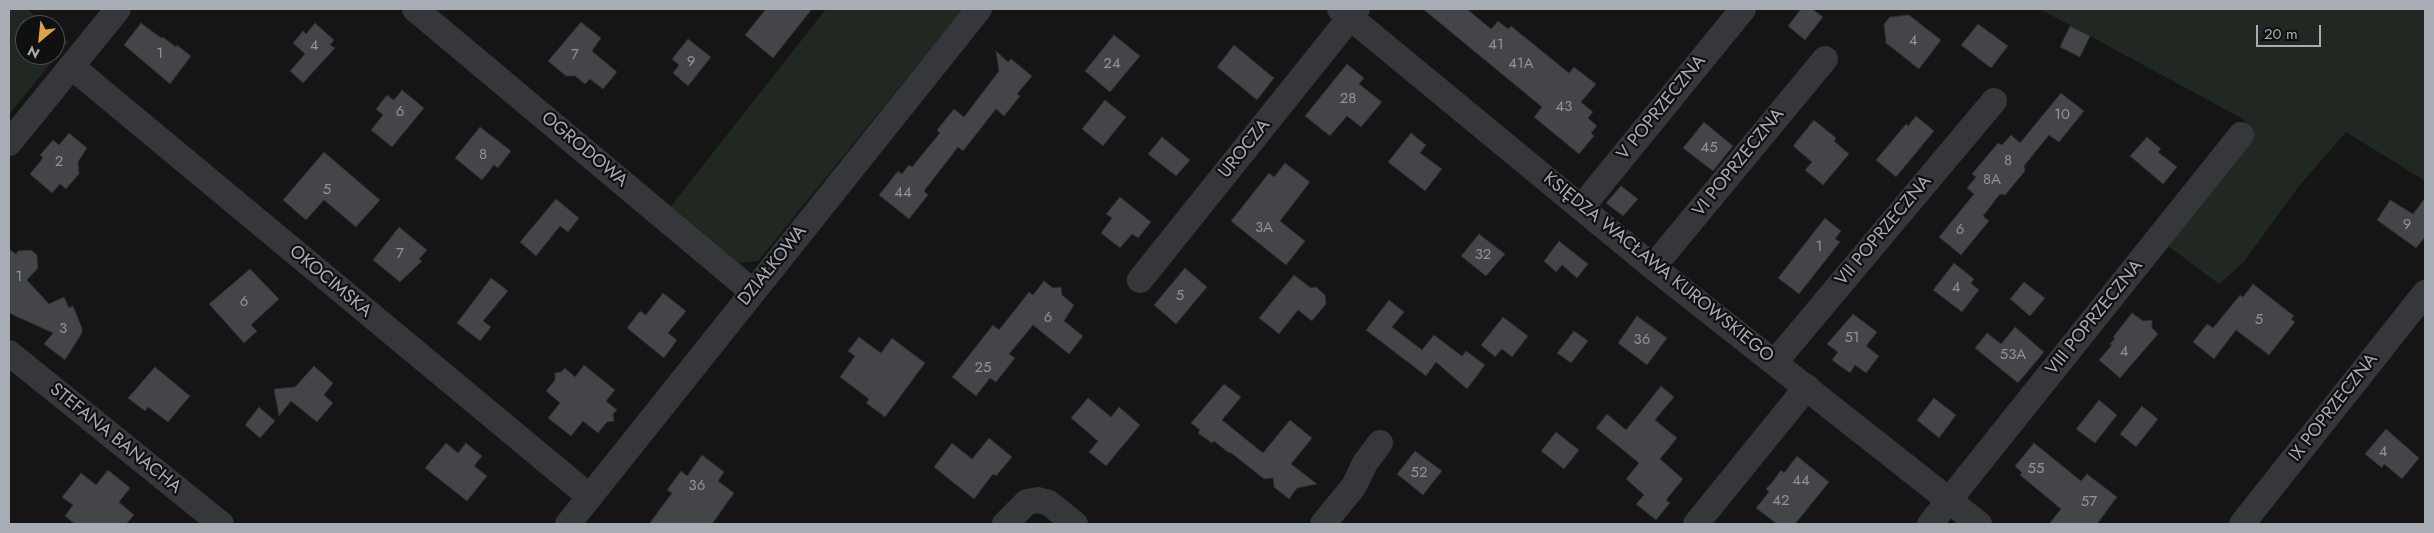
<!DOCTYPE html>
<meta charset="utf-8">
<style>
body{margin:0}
#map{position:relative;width:2434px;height:533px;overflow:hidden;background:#151516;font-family:Jost,sans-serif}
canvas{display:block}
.frame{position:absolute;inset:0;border:10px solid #a8adb5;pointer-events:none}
.north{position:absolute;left:15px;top:15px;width:50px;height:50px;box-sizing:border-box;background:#101011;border:1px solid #4d4f53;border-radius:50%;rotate:208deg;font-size:14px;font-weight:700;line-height:20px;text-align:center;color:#a8adb5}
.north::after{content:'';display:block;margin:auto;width:18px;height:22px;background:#e0a243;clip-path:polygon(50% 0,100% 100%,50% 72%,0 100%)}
.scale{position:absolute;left:2256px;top:25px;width:65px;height:22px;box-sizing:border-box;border:2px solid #a8adb5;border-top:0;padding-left:6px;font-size:15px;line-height:18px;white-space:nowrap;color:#a8adb5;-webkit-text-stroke:4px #101011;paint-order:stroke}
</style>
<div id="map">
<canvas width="2434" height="533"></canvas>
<div class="frame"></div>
<div class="north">N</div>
<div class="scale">20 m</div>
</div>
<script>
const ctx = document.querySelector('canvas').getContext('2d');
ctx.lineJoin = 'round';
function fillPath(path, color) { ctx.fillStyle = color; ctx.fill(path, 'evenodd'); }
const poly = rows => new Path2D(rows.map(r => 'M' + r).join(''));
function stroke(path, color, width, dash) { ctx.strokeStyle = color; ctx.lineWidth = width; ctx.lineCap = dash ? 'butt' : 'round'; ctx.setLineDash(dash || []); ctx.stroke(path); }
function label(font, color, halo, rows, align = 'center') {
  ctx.font = font + ' Jost,sans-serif'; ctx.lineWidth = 4.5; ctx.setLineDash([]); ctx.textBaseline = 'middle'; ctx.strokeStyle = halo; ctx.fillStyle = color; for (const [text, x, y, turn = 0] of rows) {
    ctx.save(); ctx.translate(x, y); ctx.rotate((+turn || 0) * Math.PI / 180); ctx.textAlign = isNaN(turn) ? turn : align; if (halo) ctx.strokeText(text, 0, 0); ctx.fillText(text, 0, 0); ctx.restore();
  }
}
const green = poly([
 [9,9,27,9,47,25,25,25,25,55,55,55,55,31,68,42,10,113],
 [826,9,963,9,758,261,739,263,671,206],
 [2040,9,2425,9,2425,181,2346,132,2299,186,2243,263,2219,284,2163,242,2253,131,2243,119]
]);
const building = poly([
 [766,9,812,9,773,58,745,35,766,9],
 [1423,9,1467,9,1491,29,1498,21,1508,29,1511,26,1569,73,1574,67,1596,84,1581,102,1593,112,1588,118,1597,126,1591,133,1594,136,1579,154,1534,117,1542,107,1423,9],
 [1801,9,1812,9,1823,17,1805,40,1788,26,1801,9],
 [1909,15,1941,40,1919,69,1886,43,1884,24,1890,17,1909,15],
 [581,22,601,38,592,51,617,72,603,89,590,79,585,84,575,76,566,76,548,61,581,22],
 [141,23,161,38,163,37,176,47,177,45,191,56,170,84,124,45,141,23],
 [315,23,334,40,330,45,335,48,303,83,290,71,305,54,293,43,303,31,306,34,315,23],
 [1978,24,2008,46,1991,68,1961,45,1978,24],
 [2070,26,2090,36,2080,57,2060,47,2070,26],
 [1114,35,1140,56,1110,92,1085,71,1114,35],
 [688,39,711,57,688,86,673,73,679,65,672,59,688,39],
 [1234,45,1274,78,1257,100,1217,67,1234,45],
 [996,51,1008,62,1011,59,1032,76,1017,94,1020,96,1004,116,996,109,963,151,958,147,924,191,928,195,909,219,879,195,898,171,902,174,909,165,912,167,940,133,937,130,954,109,964,117,999,71,996,51],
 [1347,64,1364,78,1359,84,1382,102,1361,127,1347,116,1330,136,1305,116,1347,64],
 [402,90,424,108,392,147,371,130,383,115,376,109,387,95,394,100,402,90],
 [2061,93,2084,111,2059,142,2049,135,2024,166,2025,171,2005,195,2000,194,1983,216,1989,221,1961,255,1939,237,1974,194,1967,188,1976,177,1972,174,1998,143,2002,145,2011,135,2020,143,2061,93],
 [1105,100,1126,117,1103,146,1082,129,1105,100],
 [1916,116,1934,131,1896,177,1876,160,1906,124,1908,126,1916,116],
 [1814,120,1836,138,1834,141,1849,154,1823,185,1805,170,1812,162,1793,146,1814,120],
 [1704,122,1733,146,1713,171,1683,148,1704,122],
 [480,127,511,151,498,168,494,165,482,180,455,158,480,127],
 [69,133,87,148,78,162,79,174,66,189,60,184,52,193,30,174,43,158,40,155,53,140,59,145,69,133],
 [1411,133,1426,145,1420,153,1442,169,1425,191,1388,162,1411,133],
 [1162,137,1190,160,1176,176,1148,154,1162,137],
 [2147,137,2161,149,2158,152,2177,167,2163,184,2130,156,2147,137],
 [324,152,380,200,356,227,324,200,306,220,283,200,324,152],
 [1285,163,1310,182,1280,221,1305,241,1286,265,1231,221,1269,173,1274,177,1285,163],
 [1621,186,1638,199,1623,216,1606,203,1621,186],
 [1120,197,1151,222,1138,238,1132,234,1120,248,1101,233,1112,218,1106,214,1120,197],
 [2425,198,2425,237,2416,248,2377,220,2390,200,2413,214,2425,198],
 [556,199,579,218,568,232,560,226,536,256,520,242,556,199],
 [1825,218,1841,231,1835,239,1840,242,1799,294,1778,278,1825,218],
 [399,227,427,250,419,259,422,261,400,282,373,260,399,227],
 [1479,234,1505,254,1486,276,1461,256,1479,234],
 [1559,241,1588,264,1577,278,1562,265,1556,272,1544,261,1559,241],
 [9,249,16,254,18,251,31,250,37,255,38,268,27,280,49,304,64,297,69,308,73,306,82,328,82,333,65,360,44,344,53,333,9,313,9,249],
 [1954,263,1974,279,1971,283,1979,290,1962,312,1933,290,1954,263],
 [1185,268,1207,287,1176,324,1154,305,1185,268],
 [250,269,279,299,251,325,257,331,244,343,209,304,250,269],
 [1294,275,1311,288,1316,287,1325,295,1326,304,1312,321,1298,310,1279,334,1259,318,1294,275],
 [491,278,508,291,483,321,491,327,480,341,457,323,491,278],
 [1044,281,1053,288,1061,287,1062,295,1074,305,1064,321,1083,336,1069,354,1033,325,1009,354,1015,358,996,382,990,378,976,396,952,377,993,325,999,330,1029,292,1033,295,1044,281],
 [2024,282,2045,298,2030,316,2010,299,2024,282],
 [2253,284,2294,316,2291,319,2295,322,2269,355,2236,330,2214,359,2193,342,2207,324,2213,328,2240,295,2243,297,2253,284],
 [663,293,686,311,668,333,677,340,664,358,627,328,640,311,646,315,663,293],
 [1389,300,1404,312,1392,327,1422,350,1434,335,1462,356,1466,351,1485,365,1467,389,1436,362,1426,376,1366,330,1389,300],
 [2132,313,2143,321,2152,320,2152,328,2158,334,2120,378,2099,360,2112,345,2110,344,2115,338,2113,337,2132,313],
 [1853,314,1877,332,1866,346,1879,356,1866,373,1855,365,1850,373,1832,360,1838,352,1827,344,1853,314],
 [1637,316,1667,338,1647,365,1618,343,1637,316],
 [1503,317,1528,336,1512,357,1502,349,1495,357,1481,345,1503,317],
 [2015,327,2044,352,2018,383,1975,348,1987,333,2001,344,2015,327],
 [1574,331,1588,341,1571,363,1557,353,1574,331],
 [859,337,881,353,892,338,925,363,885,417,866,403,869,399,840,377,855,356,848,351,859,337],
 [584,365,615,390,606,401,617,410,613,414,614,421,607,422,598,433,583,421,571,436,548,418,560,403,546,391,555,380,555,373,561,372,565,368,575,377,584,365],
 [314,366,333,383,324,395,333,403,317,422,291,401,279,416,274,389,295,387,314,366],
 [155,367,190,396,168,422,148,407,145,411,128,398,155,367],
 [1224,384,1241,397,1222,420,1263,453,1290,420,1312,438,1291,464,1317,484,1297,488,1289,499,1274,487,1273,478,1264,479,1230,452,1229,453,1214,441,1212,443,1198,433,1200,430,1191,423,1224,384],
 [1661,386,1674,397,1655,420,1677,438,1660,459,1683,479,1666,500,1670,503,1656,520,1636,504,1644,495,1626,479,1639,463,1596,428,1607,414,1626,430,1661,386],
 [1088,398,1111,417,1119,407,1140,425,1106,466,1089,452,1098,441,1071,418,1088,398],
 [1934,398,1956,415,1939,438,1917,420,1934,398],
 [2099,400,2117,415,2095,443,2076,429,2099,400],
 [2142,406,2158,419,2136,447,2120,434,2142,406],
 [259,407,275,421,260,438,245,425,259,407],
 [2386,429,2419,458,2402,479,2384,464,2382,468,2365,454,2386,429],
 [1556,432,1579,450,1564,469,1541,451,1556,432],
 [989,438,1012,457,996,476,993,474,974,499,934,467,952,443,972,459,989,438],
 [446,443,458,453,466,443,482,456,474,466,487,476,467,501,425,468,446,443],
 [2034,443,2081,481,2087,474,2117,497,2097,524,2049,524,2061,509,2020,475,2022,473,2015,466,2034,443],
 [1415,451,1442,471,1423,495,1397,474,1415,451],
 [702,455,724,472,718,481,734,493,712,524,649,524,672,493,667,490,681,471,687,476,702,455],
 [1797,456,1829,482,1795,524,1777,524,1756,508,1769,492,1766,489,1774,480,1781,470,1784,473,1797,456],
 [108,470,130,488,119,502,134,515,126,524,75,524,65,516,73,505,62,497,81,473,96,485,108,470]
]);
const street = poly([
 [415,9,753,292],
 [1340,9,1653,267,1979,524],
 [71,66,590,497],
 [9,143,118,9],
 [1581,208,1743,9],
 [1653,267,1825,59],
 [1140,280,1357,9],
 [9,353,221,524],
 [1775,362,1994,101],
 [568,524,979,9],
 [1005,524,1027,502,1038,500,1049,503,1075,524],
 [1323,524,1354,486,1365,463,1380,443],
 [1696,524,1807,387],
 [1930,524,2241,135],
 [2242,524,2425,293]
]);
const numberNames = [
 ["4",1913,41],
 ["41",1496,45],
 ["4",314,46],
 ["1",160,54],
 ["7",575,55],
 ["9",691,62],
 ["24",1112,64],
 ["41A",1521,64],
 ["28",1348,99],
 ["43",1564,107],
 ["6",400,112],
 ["10",2062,115],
 ["45",1709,148],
 ["8",483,155],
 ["8",2008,161],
 ["2",59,162],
 ["8A",1992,180],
 ["5",327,190],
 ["44",903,193],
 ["9",2407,225],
 ["3A",1264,228],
 ["6",1960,230],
 ["1",1819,247],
 ["7",400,254],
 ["32",1483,255],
 ["1",19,277],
 ["4",1956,288],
 ["5",1180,296],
 ["6",244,302],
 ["6",1048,318],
 ["5",2259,320],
 ["3",63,329],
 ["51",1852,338],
 ["36",1642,340],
 ["4",2124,352],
 ["53A",2013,355],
 ["25",983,368],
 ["4",2383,452],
 ["55",2036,469],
 ["52",1419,473],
 ["44",1801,481],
 ["36",697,486],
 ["42",1781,501],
 ["57",2089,502]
];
const streetNames = [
 ["V POPRZECZNA",1662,108,-51],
 ["UROCZA",1245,149,-51],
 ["OGRODOWA",584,150,40],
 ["VI POPRZECZNA",1739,163,-51],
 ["VII POPRZECZNA",1884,231,-50],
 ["DZIAŁKOWA",773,266,-51],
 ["KSIĘDZA WACŁAWA KUROWSKIEGO",1658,268,39],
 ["OKOCIMSKA",330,282,40],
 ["VIII POPRZECZNA",2095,318,-51],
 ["IX POPRZECZNA",2334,408,-52],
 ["STEFANA BANACHA",115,439,39]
];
fillPath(green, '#212822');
fillPath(building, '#444549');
stroke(building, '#2f2f32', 1);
stroke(street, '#36373b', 26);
label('15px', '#8f939a', null, numberNames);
label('18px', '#a8adb5', '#101011', streetNames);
</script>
